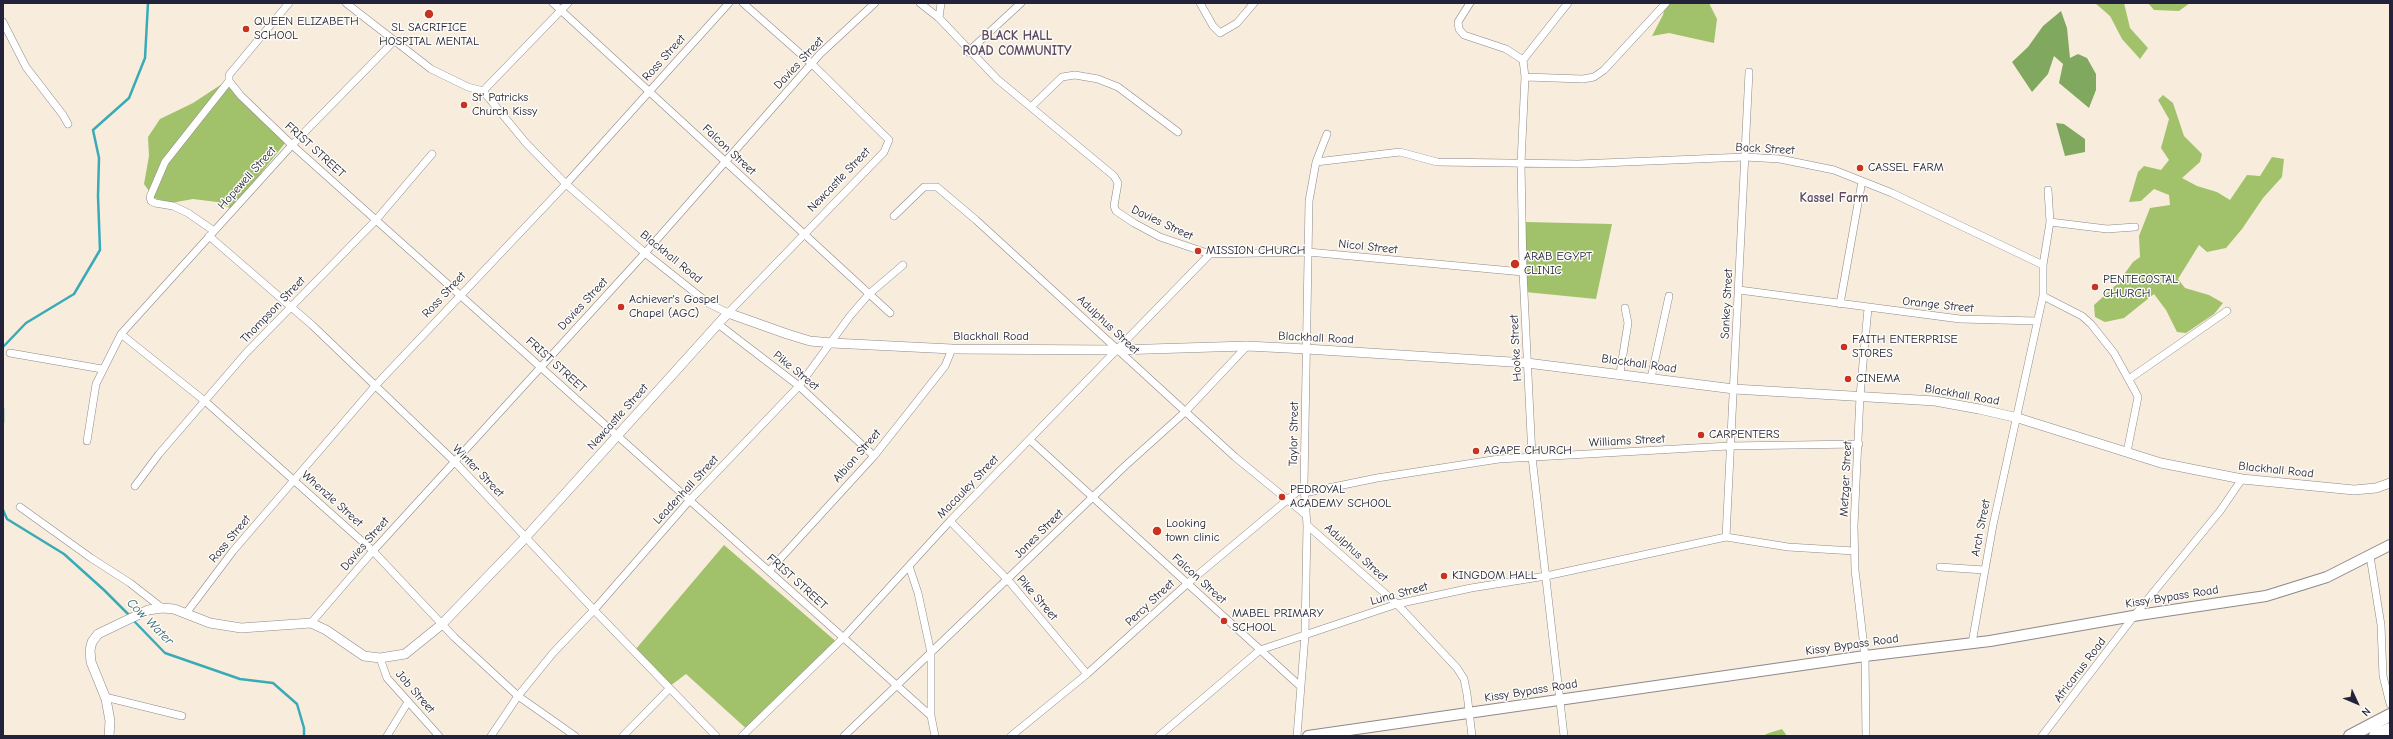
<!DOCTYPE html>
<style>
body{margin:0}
#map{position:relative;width:2393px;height:739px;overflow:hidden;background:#f8eddc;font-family:"Comic Neue",sans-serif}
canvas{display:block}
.frame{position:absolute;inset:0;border:4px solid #22223b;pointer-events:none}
.north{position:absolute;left:2337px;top:683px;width:40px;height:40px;-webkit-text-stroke:3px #fdfcf7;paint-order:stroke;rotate:134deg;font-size:11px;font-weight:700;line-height:16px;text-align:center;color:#22223b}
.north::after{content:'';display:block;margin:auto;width:14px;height:18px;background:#22223b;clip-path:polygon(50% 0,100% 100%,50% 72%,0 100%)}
</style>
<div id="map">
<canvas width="2393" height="739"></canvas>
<div class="frame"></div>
<div class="north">N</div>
</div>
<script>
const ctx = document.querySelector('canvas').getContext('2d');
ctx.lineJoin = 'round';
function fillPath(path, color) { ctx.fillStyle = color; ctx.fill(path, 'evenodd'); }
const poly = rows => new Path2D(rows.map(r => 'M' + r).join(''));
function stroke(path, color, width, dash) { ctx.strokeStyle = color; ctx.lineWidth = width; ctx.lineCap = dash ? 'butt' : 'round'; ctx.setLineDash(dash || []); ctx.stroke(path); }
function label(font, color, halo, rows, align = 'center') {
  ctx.font = font + ' "Comic Neue",sans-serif'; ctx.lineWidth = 3; ctx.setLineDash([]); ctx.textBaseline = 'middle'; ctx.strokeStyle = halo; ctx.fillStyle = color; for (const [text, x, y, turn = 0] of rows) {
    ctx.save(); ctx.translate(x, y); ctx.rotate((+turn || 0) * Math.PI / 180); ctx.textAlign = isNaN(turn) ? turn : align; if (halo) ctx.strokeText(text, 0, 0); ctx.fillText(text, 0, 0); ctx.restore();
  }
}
const green = poly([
 [1666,3,1709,3,1717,19,1714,43,1669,33,1652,36,1663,15],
 [2095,3,2124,3,2130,28,2148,48,2140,59,2122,39,2110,16],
 [2148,3,2190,3,2179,11,2154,10],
 [225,82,286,142,232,209,217,202,193,199,171,203,154,198,144,184,149,156,148,137,160,119,193,103],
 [2163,95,2173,103,2184,136,2202,154,2200,162,2182,178,2197,186,2217,192,2230,200,2247,175,2260,176,2272,157,2284,159,2282,177,2263,198,2242,229,2226,248,2207,252,2199,245,2178,279,2185,288,2209,295,2223,303,2214,314,2186,333,2177,332,2166,310,2154,294,2124,318,2105,322,2095,317,2094,305,2117,284,2133,262,2140,257,2139,236,2150,208,2170,205,2169,195,2154,189,2141,201,2129,202,2138,172,2144,166,2161,170,2169,160,2161,148,2169,119,2158,100],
 [1526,222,1612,224,1596,299,1525,292],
 [724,545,839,644,750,732,686,674,670,686,635,650],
 [1782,729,1787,736,1762,736,1769,733]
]);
const forest = poly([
 [2061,11,2067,28,2070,58,2078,54,2087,58,2096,74,2096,90,2089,108,2059,83,2063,64,2054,56,2048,74,2032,92,2012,62,2028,47,2043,26],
 [2056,123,2064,124,2085,139,2085,152,2065,156]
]);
const stream = poly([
 [3,347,26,323,74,294,100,250,98,196,99,158,93,130,129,98,145,58,148,3],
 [3,408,3,422],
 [3,510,7,519,64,554,104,590,130,616],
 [133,620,165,653,240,679,273,683,297,704,304,728,304,736]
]);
const minor = poly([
 [289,3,229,75,229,81,241,96,292,145,931,716],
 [346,3,431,69,468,87,483,91,526,143,566,184,645,253,708,303,728,313,884,152,889,140,812,64,743,3],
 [553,3,890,313],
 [920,3,939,18,997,79,1114,176,1118,183,1114,206,1116,211,1134,223,1160,237,1210,254,1308,252,1523,272],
 [1200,3,1213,26,1220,33,1237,23,1254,3],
 [1470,3,1458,22,1459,29,1464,35,1506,49,1523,60],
 [939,18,941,3],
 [3,22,26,67,63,115,68,124],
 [968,52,1021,3],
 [1523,60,1525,77,1521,163,1523,272,1532,457,1564,736],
 [1523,60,1568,3],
 [1525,77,1583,79,1594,77,1604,70,1666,3],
 [483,91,568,3],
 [1031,107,1062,77,1075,75,1098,79,1118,87,1178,132],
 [1316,162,1400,152,1437,162,1578,164,1745,157,1780,159,1834,170,1892,193,2043,265],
 [894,216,924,187,937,187,976,220,1235,457,1306,515],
 [2050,222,2107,229,2135,227],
 [214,231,188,213,173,206,155,203,151,201,150,197,165,162,229,81],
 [209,236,312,325,454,461,594,610,716,736],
 [1739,290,1960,319,2037,321],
 [2043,296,2082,316,2091,324,2114,353,2135,391,2138,397,2127,452],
 [1840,304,1862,181],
 [718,324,799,386,874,456],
 [121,334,206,402,373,551,454,637,518,696,575,736],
 [10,353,102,369],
 [1620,373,1628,323,1625,308],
 [1651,378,1669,296],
 [2129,379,2227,311],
 [1030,440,1300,686],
 [87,441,96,384,121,334,292,145,393,42],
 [135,486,159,454,246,353,376,220,432,154],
 [1304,493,1377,478,1499,459,1729,446,1859,444],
 [20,507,91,558,130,583,162,608],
 [950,521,1008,580,1087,674],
 [1307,525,1397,604,1457,668,1464,679,1467,694,1472,736],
 [1726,537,1749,72],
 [2370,556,2381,625,2383,676,2390,704],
 [909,566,918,593,931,653,931,716,935,736],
 [1940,567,1984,570],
 [769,571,874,456,945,366,952,349],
 [187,612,233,551,375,386,566,184,729,3],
 [311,623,373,551,645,253,820,54,875,3],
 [1972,643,1993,525,2043,296,2043,265,2050,222,2048,190],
 [380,658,387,678,439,736],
 [105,697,182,716],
 [387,736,408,702],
 [491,736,518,696,553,653,594,610,689,501,799,386,850,316,869,294,903,265],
 [623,736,669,689],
 [742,736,843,638,950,521,1210,254],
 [844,736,1125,466,1185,412,1247,346],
 [1011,736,1087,674,1188,583,1304,486],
 [1159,736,1260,650,1397,604,1471,588,1546,576,1726,537,1788,547,1854,551],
 [1297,736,1305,635,1307,525,1304,486,1309,201,1316,162,1327,134],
 [1866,736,1865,656,1855,570,1854,526,1860,396,1868,308],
 [2042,736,2134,616,2220,511,2242,479]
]);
const tertiary = poly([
 [109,736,110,721,106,699,91,662,90,650,92,642,98,634,148,610,162,608,174,609,210,623,241,628,311,623,326,630,364,656,380,658,405,654,441,625,525,538,728,313,787,334,810,341,832,343,952,349,1117,350,1247,346,1306,349,1527,363,1734,389,1935,401,1979,409,2018,418,2161,463,2242,479,2354,490,2376,488,2390,483]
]);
const secondary = poly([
 [1308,736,1865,656,1990,641,2139,615,2266,596,2327,577,2390,545]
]);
const trunk = poly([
 [2350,736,2390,715],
 [2375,736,2390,729]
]);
const markers = [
 [429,14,5,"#c8321e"],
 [246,29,4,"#c8321e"],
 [464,105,4,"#c8321e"],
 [1860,168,4,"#c8321e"],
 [1198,251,4,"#c8321e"],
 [1515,264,5,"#c8321e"],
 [2095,287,4,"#c8321e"],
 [621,307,4,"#c8321e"],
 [1844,347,4,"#c8321e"],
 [1848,379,4,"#c8321e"],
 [1701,435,4,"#c8321e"],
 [1476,451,4,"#c8321e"],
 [1282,497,4,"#c8321e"],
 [1157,531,5,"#c8321e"],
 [1444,576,4,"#c8321e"],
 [1224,621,4,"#c8321e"]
];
const poiNames = [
 ["QUEEN ELIZABETH",254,22],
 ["SCHOOL",254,36],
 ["SL SACRIFICE",429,28,"center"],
 ["HOSPITAL MENTAL",429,42,"center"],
 ["St' Patricks",472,98],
 ["Church Kissy",472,112],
 ["CASSEL FARM",1868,168],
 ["MISSION CHURCH",1206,251],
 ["ARAB EGYPT",1524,257],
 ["CLINIC",1524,271],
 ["PENTECOSTAL",2103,280],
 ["CHURCH",2103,294],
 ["Achiever's Gospel",629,300],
 ["Chapel (AGC)",629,314],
 ["FAITH ENTERPRISE",1852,340],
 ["STORES",1852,354],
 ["CINEMA",1856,379],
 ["CARPENTERS",1709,435],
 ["AGAPE CHURCH",1484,451],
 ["PEDROYAL",1290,490],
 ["ACADEMY SCHOOL",1290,504],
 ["Looking",1166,524],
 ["town clinic",1166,538],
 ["KINGDOM HALL",1452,576],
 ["MABEL PRIMARY",1232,614],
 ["SCHOOL",1232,628]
];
const streetNames = [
 ["Ross Street",664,58,-48],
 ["Davies Street",799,63,-47],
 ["Back Street",1765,149,3],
 ["FRIST STREET",315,150,42],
 ["Falcon Street",729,150,43],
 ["Hopewell Street",247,178,-48],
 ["Newcastle Street",839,180,-46],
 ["Davies Street",1162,223,25],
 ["Nicol Street",1368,247,6],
 ["Blackhall Road",671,257,39],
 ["Ross Street",444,295,-47],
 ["Davies Street",583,304,-47],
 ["Sankey Street",1727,304,-87],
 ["Orange Street",1938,305,6],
 ["Thompson Street",273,310,-46],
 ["Adulphus Street",1108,325,43],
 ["Blackhall Road",991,337],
 ["Blackhall Road",1316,338,3],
 ["Hooke Street",1516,348,-93],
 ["Blackhall Road",1639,364,8],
 ["FRIST STREET",556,365,42],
 ["Pike Street",796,371,39],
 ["Blackhall Road",1962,395,10],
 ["Newcastle Street",618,417,-48],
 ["Taylor Street",1294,434,-89],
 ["Williams Street",1627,441,-3],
 ["Albion Street",857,456,-49],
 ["Blackhall Road",2276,470,6],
 ["Winter Street",478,471,46],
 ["Metzger Street",1846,479,-87],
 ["Macauley Street",968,487,-46],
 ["Leadenhall Street",686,490,-47],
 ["Whenzle Street",332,499,42],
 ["Arch Street",1981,528,-79],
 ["Jones Street",1039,534,-45],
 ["Ross Street",230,539,-50],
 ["Davies Street",365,544,-49],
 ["Adulphus Street",1356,553,42],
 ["Falcon Street",1199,579,42],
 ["FRIST STREET",797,582,42],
 ["Luna Street",1399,594,-15],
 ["Kissy Bypass Road",2172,597,-9],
 ["Pike Street",1037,598,49],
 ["Percy Street",1150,603,-43],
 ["Kissy Bypass Road",1852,645,-8],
 ["Africanus Road",2080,670,-53],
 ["Kissy Bypass Road",1531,691,-9],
 ["Job Street",415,692,49]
];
const neighbourhoodNames = [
 ["BLACK HALL",1017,36],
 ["ROAD COMMUNITY",1017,51],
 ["Kassel Farm",1834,198]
];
const waterNames = [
 ["Cow Water",150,622,45]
];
fillPath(green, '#a1c26b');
fillPath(forest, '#80a85f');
stroke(stream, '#3aaab7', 2.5);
stroke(minor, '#8d888c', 8);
stroke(tertiary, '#8d888c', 10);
stroke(secondary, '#8d888c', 12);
stroke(trunk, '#8d888c', 14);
stroke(minor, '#fff', 7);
stroke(tertiary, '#fff', 9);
stroke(secondary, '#fff', 10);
stroke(trunk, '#fff', 12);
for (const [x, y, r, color] of markers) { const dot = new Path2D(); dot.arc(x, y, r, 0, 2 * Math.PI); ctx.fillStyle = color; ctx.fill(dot); stroke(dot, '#fdfcf7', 1.5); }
label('12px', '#22223b', '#fdfcf7', poiNames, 'left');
label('12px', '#22223b', '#fdfcf7', streetNames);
label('bold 13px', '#5e4a63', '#fdfcf7', neighbourhoodNames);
label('italic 13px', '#2d5f73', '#fdfcf7', waterNames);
</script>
